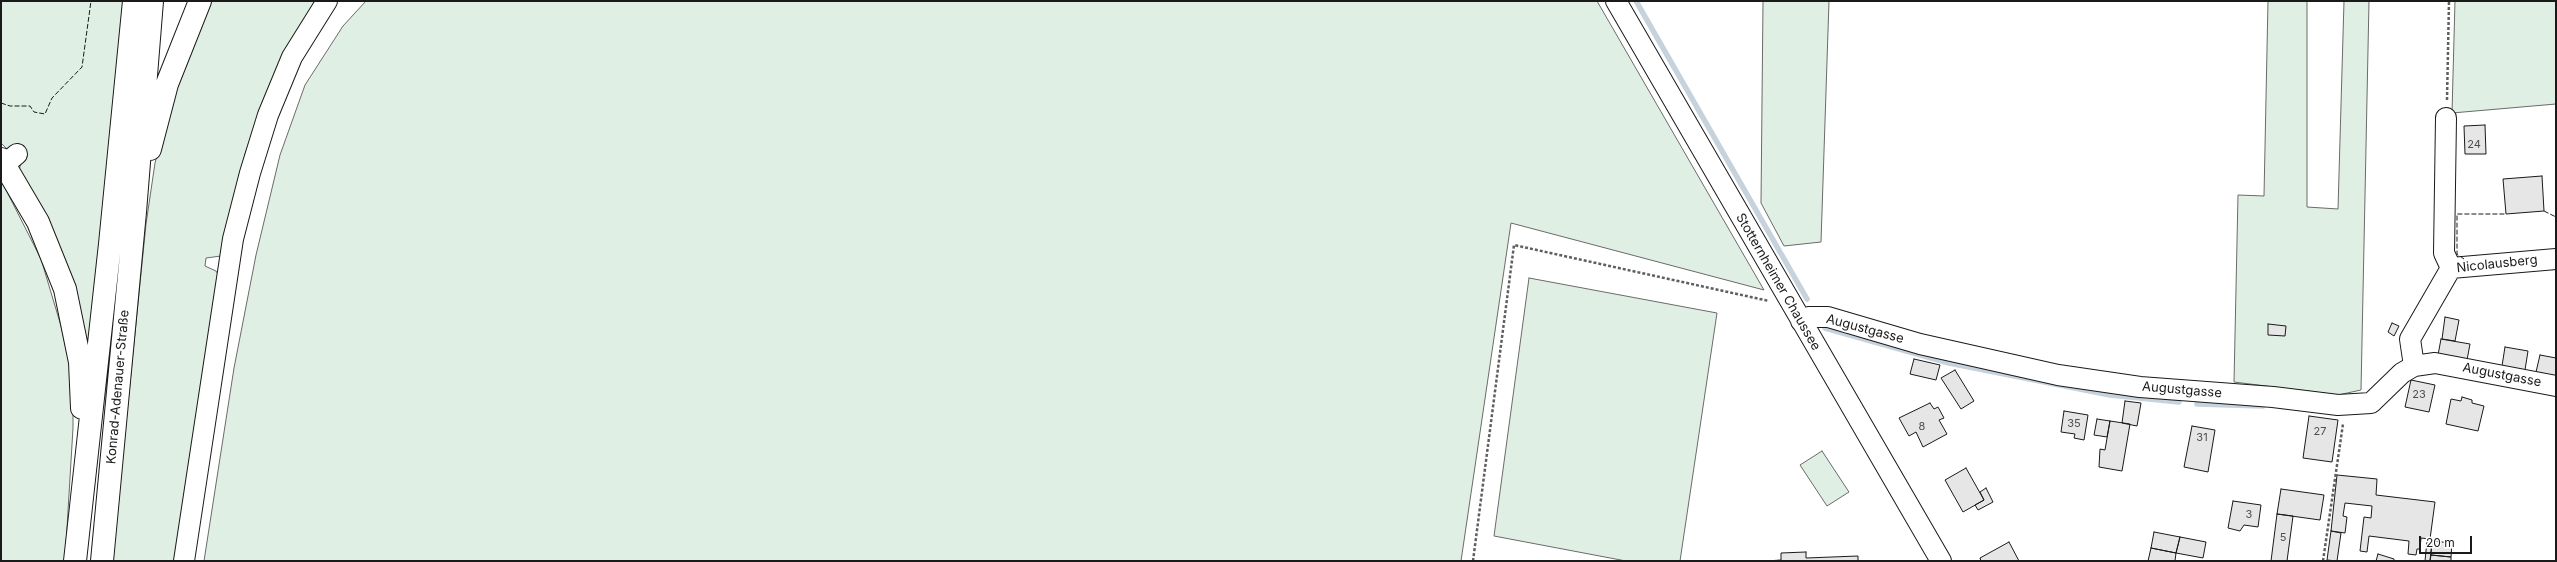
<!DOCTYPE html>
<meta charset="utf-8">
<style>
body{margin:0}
#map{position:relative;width:2557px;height:562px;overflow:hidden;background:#fff;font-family:Inter,sans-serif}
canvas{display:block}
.frame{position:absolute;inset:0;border:2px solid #1a1a1a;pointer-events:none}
.scale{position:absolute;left:2419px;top:536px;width:53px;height:18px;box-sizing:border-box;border:2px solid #1a1a1a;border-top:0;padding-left:5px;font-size:12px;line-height:14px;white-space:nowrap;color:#1a1a1a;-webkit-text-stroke:3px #fff;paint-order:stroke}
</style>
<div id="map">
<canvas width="2557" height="562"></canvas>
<div class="frame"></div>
<div class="scale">20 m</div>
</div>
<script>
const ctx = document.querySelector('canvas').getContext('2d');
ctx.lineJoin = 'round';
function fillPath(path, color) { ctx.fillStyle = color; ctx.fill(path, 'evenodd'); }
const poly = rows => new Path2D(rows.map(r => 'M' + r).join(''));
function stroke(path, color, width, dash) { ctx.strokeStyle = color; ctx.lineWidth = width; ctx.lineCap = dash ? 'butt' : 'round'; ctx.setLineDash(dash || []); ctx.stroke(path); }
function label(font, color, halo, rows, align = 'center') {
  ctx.font = font + ' Inter,sans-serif'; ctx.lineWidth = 3; ctx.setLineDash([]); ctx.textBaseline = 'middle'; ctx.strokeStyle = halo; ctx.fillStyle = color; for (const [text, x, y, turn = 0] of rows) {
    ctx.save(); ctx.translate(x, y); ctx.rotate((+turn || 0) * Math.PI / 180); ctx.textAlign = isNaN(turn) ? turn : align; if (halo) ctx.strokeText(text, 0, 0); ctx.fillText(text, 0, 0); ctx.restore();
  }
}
const green = poly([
 [1,1,123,1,115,102,87,354,19,170,21,163,1,143,1,1],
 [212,1,316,1,270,84,245,154,221,256,206,258,205,266,216,271,219,276,175,561,112,561,146,224,155,163,170,107,191,45,212,1],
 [366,1,1597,1,1764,290,1511,223,1461,561,204,561,234,368,256,255,280,155,305,85,343,26,366,1],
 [1763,1,1829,1,1821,242,1784,246,1761,203,1763,1],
 [2268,1,2307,1,2307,207,2338,209,2344,1,2369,1,2361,390,2338,395,2234,382,2238,195,2264,196,2268,1],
 [2455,1,2556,1,2556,104,2452,113,2455,1],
 [1,180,41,259,61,326,73,380,73,428,65,561,1,561,1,180],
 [1529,278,1717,313,1680,561,1626,561,1494,536,1529,278],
 [1822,451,1849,492,1827,506,1800,465,1822,451]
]);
const stream = poly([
 [1636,1,1807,299],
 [1825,328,1949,363,2110,395,2179,402],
 [2197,404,2263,406]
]);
const building = poly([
 [2485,125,2486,154,2465,154,2464,126,2485,125],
 [2542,176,2544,211,2506,214,2503,179,2542,176],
 [2445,317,2459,320,2455,341,2442,339,2445,317],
 [2392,323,2399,326,2394,336,2388,332,2392,323],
 [2268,324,2286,326,2285,336,2268,335,2268,324],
 [2441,339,2470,344,2467,360,2438,355,2441,339],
 [2505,347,2528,351,2525,370,2502,366,2505,347],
 [2540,355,2556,358,2556,376,2536,372,2540,355],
 [1914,359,1940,365,1936,380,1910,374,1914,359],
 [1955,370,1974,401,1961,409,1941,378,1955,370],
 [2411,380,2435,385,2429,412,2405,407,2411,380],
 [2462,397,2472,400,2472,403,2484,406,2478,431,2446,424,2451,399,2461,401,2462,397],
 [2125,401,2141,403,2137,426,2122,423,2125,401],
 [1930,403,1934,409,1938,407,1944,418,1939,420,1947,434,1923,447,1916,432,1909,436,1899,418,1930,403],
 [2064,411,2088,415,2084,440,2074,438,2075,434,2061,432,2064,411],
 [2309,416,2338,420,2332,462,2303,458,2309,416],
 [2097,419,2110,421,2107,437,2094,435,2097,419],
 [2110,421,2130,424,2122,471,2099,467,2100,449,2105,450,2110,421],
 [2192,426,2215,430,2208,472,2184,467,2192,426],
 [1966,468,1984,500,1963,512,1945,480,1966,468],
 [2337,475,2377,479,2376,495,2435,502,2430,539,2421,538,2420,549,2417,549,2416,555,2408,554,2409,541,2369,536,2367,552,2360,551,2364,517,2371,518,2372,506,2345,503,2343,516,2347,517,2345,533,2331,531,2337,475],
 [1986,488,1993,502,1978,510,1975,505,1984,500,1980,492,1986,488],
 [2281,489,2324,495,2320,520,2277,514,2281,489],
 [2233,501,2261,505,2258,527,2244,525,2240,531,2228,528,2233,501],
 [2277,514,2293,516,2287,561,2271,561,2277,514],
 [2331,531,2341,533,2337,561,2327,560,2331,531],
 [2154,532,2180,537,2176,553,2151,548,2154,532],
 [2180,537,2206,542,2203,558,2176,553,2180,537],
 [2427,541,2432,541,2430,561,2425,561,2427,541],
 [2432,541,2452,543,2451,557,2431,555,2432,541],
 [2009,542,2019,561,1981,561,1980,558,2009,542],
 [2151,548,2176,553,2175,561,2148,561,2151,548],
 [1806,552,1806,558,1858,556,1858,561,1766,561,1781,560,1781,553,1806,552],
 [2378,554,2394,559,2394,561,2376,561,2378,554],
 [2431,555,2451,557,2451,561,2430,561,2431,555]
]);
const path = poly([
 [2447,100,2449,1],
 [1473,561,1514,245,1769,301],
 [2323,561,2343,424]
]);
const minor = poly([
 [1616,1,1941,561],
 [2446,118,2444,253,2451,268],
 [5,164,17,154],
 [1801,321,1809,317,1828,317,1920,344,2058,375,2140,387,2273,397,2338,405,2371,403,2402,373,2414,366,2435,363,2556,386],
 [2414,366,2410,339,2451,268,2556,259],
 [184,561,233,239,250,173,268,115,292,57,327,1]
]);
const highway = poly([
 [150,149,167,84,200,1],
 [1,159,38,222,65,289,80,362,82,408],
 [75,561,110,244,134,1],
 [102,561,135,212,152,1]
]);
const fence = poly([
 [1,103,10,106,30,106,34,112,45,114,52,98,82,67,91,1],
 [2544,211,2556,217],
 [2464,259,2457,254,2457,214,2506,214]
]);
const numberNames = [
 ["24",2474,145],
 ["23",2419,395],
 ["35",2074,424],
 ["8",1922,427],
 ["27",2320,432],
 ["31",2202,438],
 ["3",2249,515],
 ["5",2283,538]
];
const streetNames = [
 ["Nicolausberg",2497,264,-6],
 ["Stotternheimer Chaussee",1778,282,60],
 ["Augustgasse",1865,329,15],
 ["Augustgasse",2502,375,11],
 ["Konrad-Adenauer-Straße",118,387,-85],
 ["Augustgasse",2182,390,5]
];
fillPath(green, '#e0efe3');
stroke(green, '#6a6a6a', 1);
stroke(stream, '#c6d2dc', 5.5);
fillPath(building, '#e6e6e6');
stroke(building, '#1a1a1a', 1);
stroke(minor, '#1a1a1a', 22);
stroke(highway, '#1a1a1a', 24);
stroke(path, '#5f5f5f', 2.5, [3, 2]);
stroke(minor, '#fff', 20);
stroke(highway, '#fff', 22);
stroke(fence, '#1a1a1a', 1, [5, 2]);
label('11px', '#4d4d4d', null, numberNames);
label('13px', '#1a1a1a', '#fff', streetNames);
</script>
